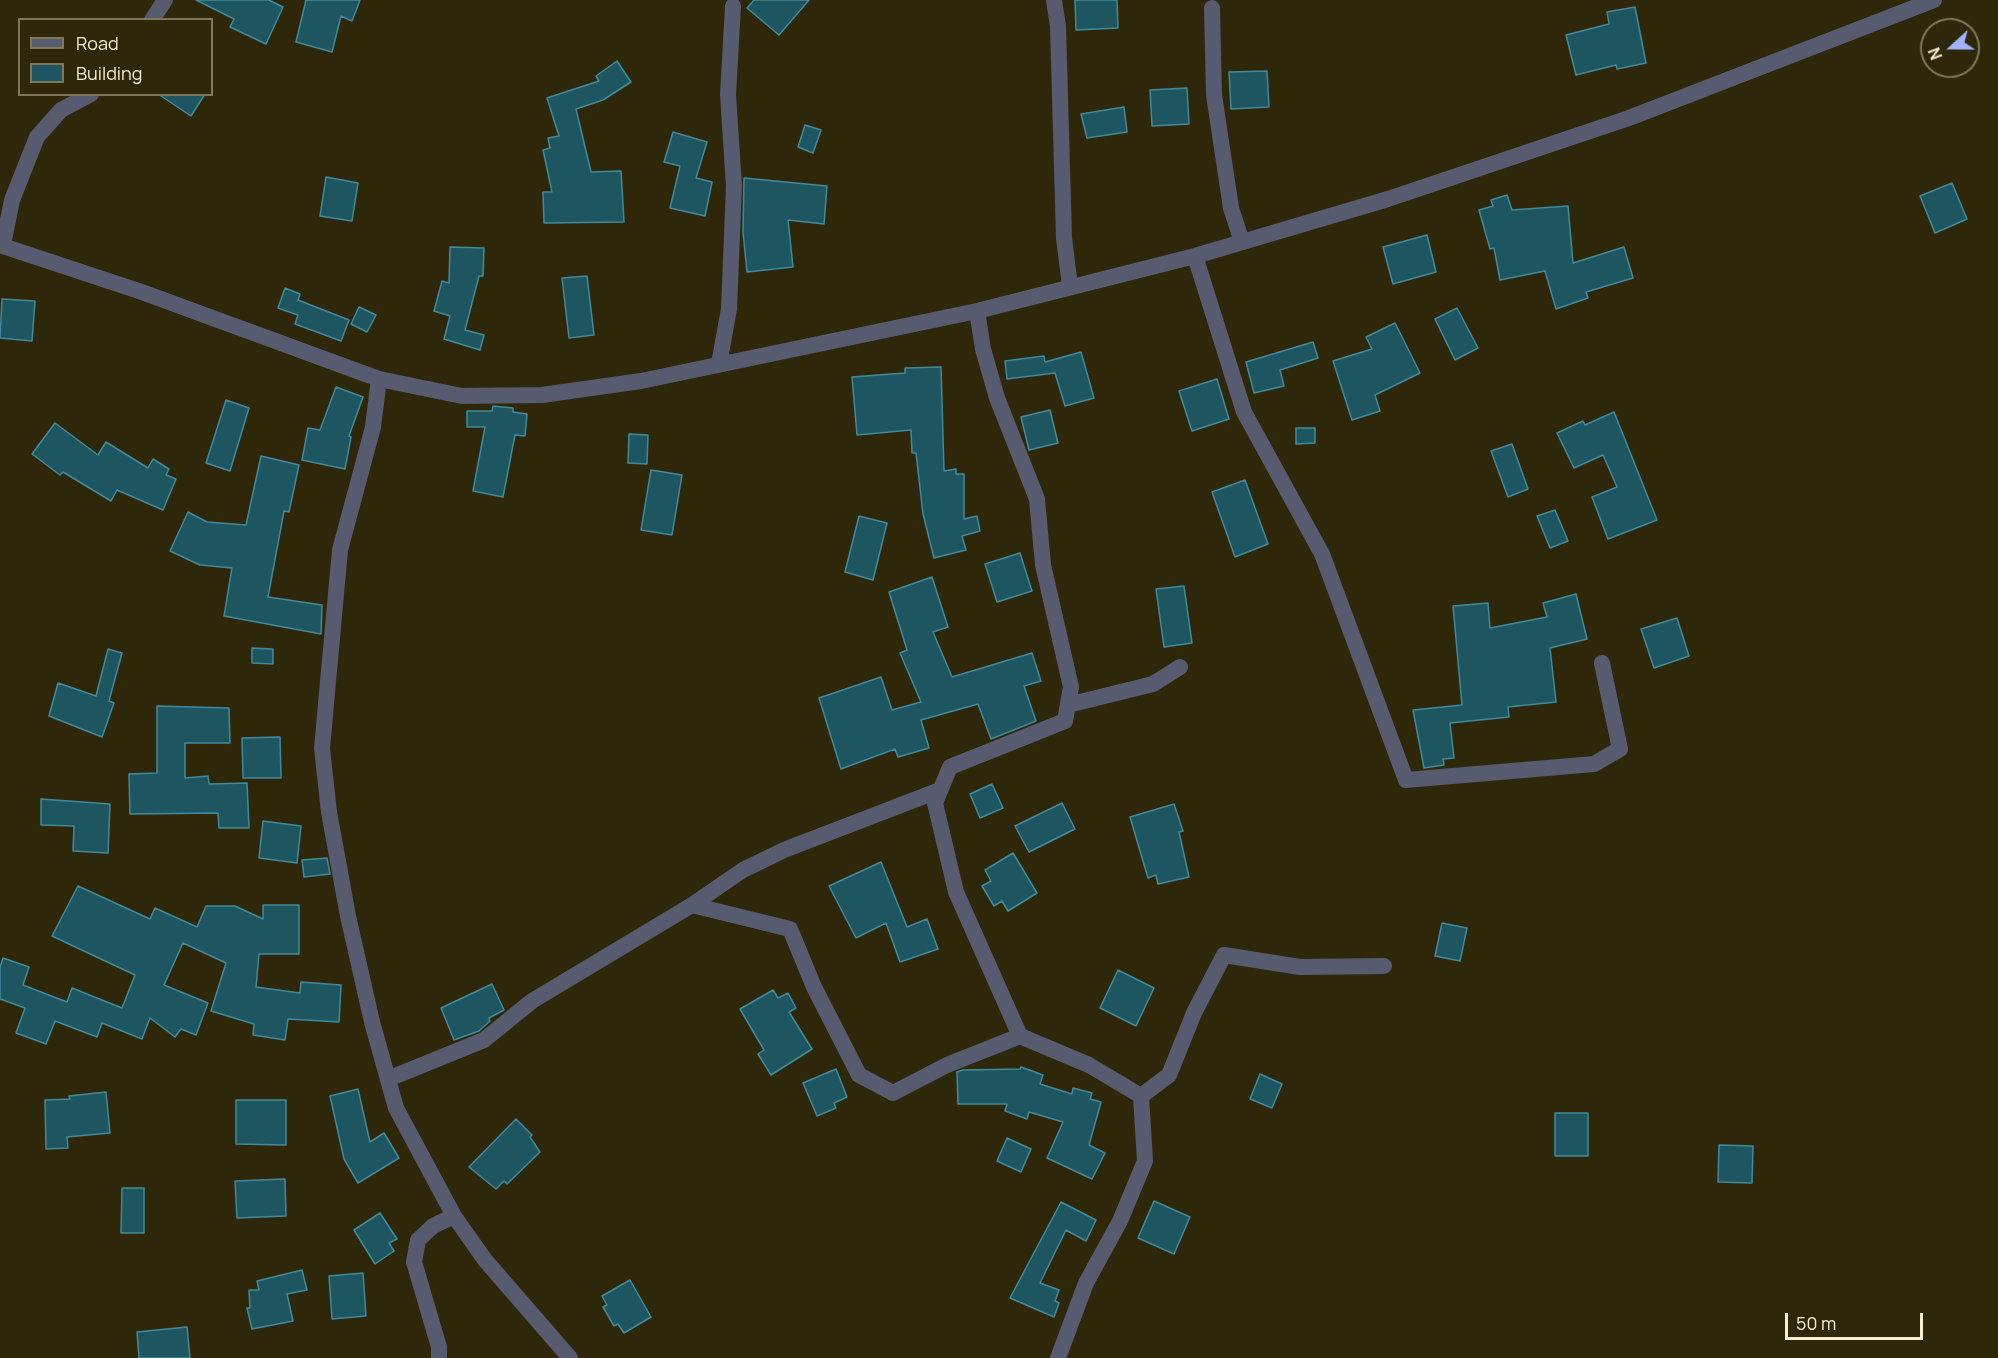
<!DOCTYPE html>
<style>
body{margin:0}
#map{position:relative;width:1998px;height:1358px;overflow:hidden;background:#2f270a;font-family:Manrope,sans-serif}
canvas{display:block}
.legend{position:absolute;left:18px;top:18px;width:195px;height:78px;box-sizing:border-box;background:#2f270a;border:2px solid #7f775a;margin:0;padding:8px 10px;list-style:none;font-size:18px;color:#f6eed2}
.legend li{display:flex;align-items:center;gap:12px;height:30px}
.legend b{width:30px;border:2px solid #7f775a}
.north{position:absolute;left:1920px;top:18px;width:60px;height:60px;box-sizing:border-box;background:#2f270a;border:2px solid #7f775a;border-radius:50%;rotate:249deg;font-size:16px;font-weight:700;line-height:24px;text-align:center;color:#f6eed2}
.north::after{content:'';display:block;margin:auto;width:21px;height:27px;background:#a3b2fd;clip-path:polygon(50% 0,100% 100%,50% 72%,0 100%)}
.scale{position:absolute;left:1785px;top:1313px;width:138px;height:27px;box-sizing:border-box;border:3px solid #f6eed2;border-top:0;padding-left:8px;font-size:18px;line-height:21px;white-space:nowrap;color:#f6eed2;-webkit-text-stroke:4px #2f270a;paint-order:stroke}
</style>
<div id="map">
<canvas width="1998" height="1358"></canvas>
<ul class="legend">
<li><b style="height:8px;background:#565b70"></b>Road</li>
<li><b style="height:16px;background:#1d5561"></b>Building</li>
</ul>
<div class="north">N</div>
<div class="scale">50 m</div>
</div>
<script>
const ctx = document.querySelector('canvas').getContext('2d');
ctx.lineJoin = 'round';
function fillPath(path, color) { ctx.fillStyle = color; ctx.fill(path, 'evenodd'); }
const poly = rows => new Path2D(rows.map(r => 'M' + r).join(''));
function stroke(path, color, width, dash) { ctx.strokeStyle = color; ctx.lineWidth = width; ctx.lineCap = dash ? 'butt' : 'round'; ctx.setLineDash(dash || []); ctx.stroke(path); }
const building = poly([
 [196,0,269,0,283,7,266,44,230,27,234,19,196,0],
 [306,0,360,0,352,21,341,16,332,52,296,42,306,0],
 [754,0,809,0,779,35,747,8,754,0],
 [1075,0,1117,0,1118,28,1076,30,1075,0],
 [1635,7,1646,63,1617,69,1616,65,1576,75,1566,35,1609,24,1607,12,1635,7],
 [617,61,631,82,603,100,576,109,591,172,621,171,624,222,544,223,543,192,552,192,543,150,550,148,548,138,559,136,547,98,599,81,596,76,617,61],
 [1267,71,1269,107,1231,109,1229,72,1267,71],
 [1187,88,1189,124,1152,126,1150,90,1187,88],
 [158,94,205,94,191,116,158,94],
 [1124,107,1127,132,1087,138,1081,114,1124,107],
 [805,125,821,130,813,153,798,147,805,125],
 [673,132,707,142,696,178,712,182,705,216,670,208,680,166,664,162,673,132],
 [326,177,358,183,352,221,320,216,326,177],
 [744,178,827,186,824,224,788,220,793,267,747,272,743,232,744,178],
 [1952,183,1967,219,1935,233,1920,196,1952,183],
 [1507,195,1512,210,1568,206,1573,263,1624,247,1633,278,1586,292,1588,298,1556,309,1545,271,1500,280,1494,248,1490,249,1479,210,1493,206,1491,200,1507,195],
 [1427,235,1436,272,1393,284,1383,247,1427,235],
 [450,247,484,248,483,276,479,276,465,330,484,335,480,350,444,339,450,316,434,311,442,281,449,283,450,247],
 [587,276,594,335,569,338,562,278,587,276],
 [285,288,300,294,298,300,349,320,341,341,295,324,298,315,278,308,285,288],
 [2,299,35,301,32,341,0,338,2,299],
 [359,307,376,315,367,332,351,324,359,307],
 [1457,308,1478,348,1455,360,1435,319,1457,308],
 [1395,323,1420,373,1375,395,1380,411,1352,420,1333,361,1372,349,1366,337,1395,323],
 [1313,342,1318,358,1280,370,1284,386,1254,393,1246,362,1313,342],
 [1081,352,1094,398,1065,406,1055,373,1007,379,1005,361,1044,356,1045,362,1081,352],
 [941,367,944,471,956,469,956,474,964,474,964,519,977,516,980,531,962,536,966,550,934,558,923,514,916,453,912,453,911,430,857,435,852,377,905,373,905,368,941,367],
 [1217,379,1229,419,1192,431,1179,391,1217,379],
 [336,387,363,397,349,436,351,437,345,469,302,460,308,428,320,430,336,387],
 [226,400,249,408,230,471,206,463,226,400],
 [493,406,513,408,513,412,527,414,525,436,515,435,503,497,473,491,485,427,467,427,467,411,492,411,493,406],
 [1050,410,1058,443,1029,450,1021,417,1050,410],
 [1614,412,1657,520,1608,539,1592,497,1617,487,1603,455,1574,468,1557,433,1583,421,1585,425,1614,412],
 [55,423,98,455,106,442,148,468,153,459,169,469,166,475,176,479,163,510,117,490,111,501,63,472,60,475,32,454,55,423],
 [1296,428,1315,428,1315,443,1296,444,1296,428],
 [629,434,648,435,647,464,628,463,629,434],
 [1512,444,1528,489,1508,497,1491,451,1512,444],
 [261,456,299,465,289,512,284,511,268,597,322,605,321,634,224,616,232,568,200,565,170,551,188,512,207,522,246,525,261,456],
 [651,470,682,475,672,535,641,530,651,470],
 [1245,480,1268,544,1235,557,1212,492,1245,480],
 [1555,510,1568,541,1550,548,1537,516,1555,510],
 [859,516,887,523,873,580,845,572,859,516],
 [1020,553,1032,591,997,602,985,564,1020,553],
 [932,577,948,627,933,632,952,677,1032,653,1041,681,1024,686,1036,721,991,739,978,704,921,720,929,748,898,757,895,749,841,769,819,698,881,677,892,710,921,702,900,653,907,650,889,592,932,577],
 [1184,586,1192,643,1164,647,1156,589,1184,586],
 [1576,594,1587,639,1550,648,1556,702,1508,707,1509,717,1450,723,1454,758,1443,759,1444,765,1424,768,1413,710,1462,705,1453,606,1488,603,1490,628,1547,617,1543,603,1576,594],
 [1677,618,1689,656,1654,668,1641,629,1677,618],
 [252,648,273,649,273,664,252,663,252,648],
 [108,649,122,653,109,701,114,703,102,737,49,716,58,683,96,696,108,649],
 [157,706,229,708,230,743,185,743,185,778,208,776,209,784,247,783,249,828,219,828,218,813,130,814,129,774,157,773,157,706],
 [280,737,281,778,243,778,242,738,280,737],
 [992,784,1003,808,980,818,970,794,992,784],
 [41,799,110,804,108,853,73,851,74,826,41,825,41,799],
 [1062,803,1075,829,1029,852,1015,826,1062,803],
 [1174,804,1183,831,1179,832,1189,877,1158,884,1156,875,1148,878,1130,817,1174,804],
 [263,821,301,826,297,863,259,858,263,821],
 [1013,853,1037,893,1008,911,1002,901,994,906,982,886,991,881,985,870,1013,853],
 [327,858,330,874,304,877,302,860,327,858],
 [881,862,907,927,927,919,938,949,900,962,886,923,856,938,829,886,881,862],
 [78,886,150,919,155,908,197,927,206,906,235,906,263,919,263,905,299,905,299,954,259,954,256,987,300,993,301,982,341,985,339,1022,288,1019,285,1040,253,1035,254,1024,211,1011,226,963,183,943,164,985,208,1003,196,1035,181,1029,175,1037,150,1018,142,1039,102,1023,97,1037,55,1021,46,1044,16,1033,25,1008,0,999,0,967,3,958,29,967,23,985,67,1002,72,988,122,1008,135,975,52,936,78,886],
 [1442,923,1467,928,1460,961,1435,956,1442,923],
 [1118,970,1154,988,1136,1026,1100,1008,1118,970],
 [492,984,504,1010,489,1018,490,1021,479,1031,454,1040,441,1008,492,984],
 [773,990,778,998,788,993,796,1008,789,1012,812,1049,771,1075,758,1054,764,1050,740,1009,773,990],
 [1021,1067,1043,1075,1040,1084,1072,1094,1073,1088,1092,1093,1090,1099,1101,1102,1089,1145,1105,1153,1092,1179,1047,1158,1063,1122,1029,1112,1027,1119,1005,1111,1007,1104,958,1104,957,1072,963,1070,1020,1069,1021,1067],
 [836,1069,847,1097,834,1103,836,1108,817,1116,803,1083,836,1069],
 [1260,1074,1282,1084,1272,1108,1250,1099,1260,1074],
 [358,1089,370,1142,384,1133,399,1158,358,1183,344,1159,330,1096,358,1089],
 [106,1092,110,1133,67,1137,68,1148,46,1149,45,1100,70,1099,69,1096,106,1092],
 [236,1100,286,1100,286,1145,236,1144,236,1100],
 [1555,1113,1588,1113,1588,1156,1555,1156,1555,1113],
 [516,1119,532,1135,530,1137,540,1152,507,1184,504,1181,496,1189,469,1167,516,1119],
 [1007,1138,1031,1149,1021,1172,997,1161,1007,1138],
 [1719,1145,1753,1146,1752,1183,1718,1182,1719,1145],
 [285,1179,286,1216,237,1218,235,1181,285,1179],
 [122,1188,144,1188,144,1233,121,1233,122,1188],
 [1154,1201,1190,1217,1174,1254,1138,1238,1154,1201],
 [1061,1202,1096,1220,1086,1241,1066,1230,1040,1283,1059,1290,1055,1301,1059,1303,1054,1317,1010,1298,1061,1202],
 [380,1213,397,1239,389,1243,394,1251,375,1264,354,1230,380,1213],
 [302,1270,307,1290,287,1294,293,1321,252,1329,247,1308,250,1308,249,1290,259,1290,257,1281,302,1270],
 [363,1273,366,1316,332,1319,329,1276,363,1273],
 [630,1280,651,1317,624,1333,618,1324,614,1326,603,1307,607,1305,602,1296,630,1280],
 [187,1327,190,1358,139,1358,137,1332,187,1327]
]);
const minor = poly([
 [1054,0,1058,26,1064,238,1070,286],
 [1212,8,1214,95,1231,208,1242,242],
 [152,20,165,0],
 [0,245,139,291,379,379,462,396,542,395,641,381,977,311,1195,256,1388,199,1629,118,1934,0],
 [3,245,12,200,37,137,61,110,91,94],
 [1195,256,1244,412,1322,554,1406,780,1594,764,1620,749,1602,663],
 [977,311,983,349,997,398,1037,499,1043,565,1071,687,1065,721,950,767,935,803,956,892,1020,1036,1089,1065,1141,1096,1145,1161,1120,1221,1086,1283,1058,1358],
 [719,364,729,309,734,186,728,95,733,6],
 [379,379,373,427,340,550,322,748,329,812,348,916,372,1022,396,1108,454,1216,485,1260,570,1358],
 [1068,705,1153,684,1180,667],
 [692,905,743,870,784,850,940,790],
 [388,1079,484,1040,532,1001,692,905,790,929,814,987,859,1075,893,1093,947,1065,1020,1036],
 [1141,1096,1169,1075,1194,1013,1224,955,1300,967,1384,966],
 [439,1358,439,1347,414,1262,418,1240,433,1226,454,1216]
]);
fillPath(building, '#1d5561');
stroke(building, '#428a9b', 1.5);
stroke(minor, '#565b70', 16);
</script>
